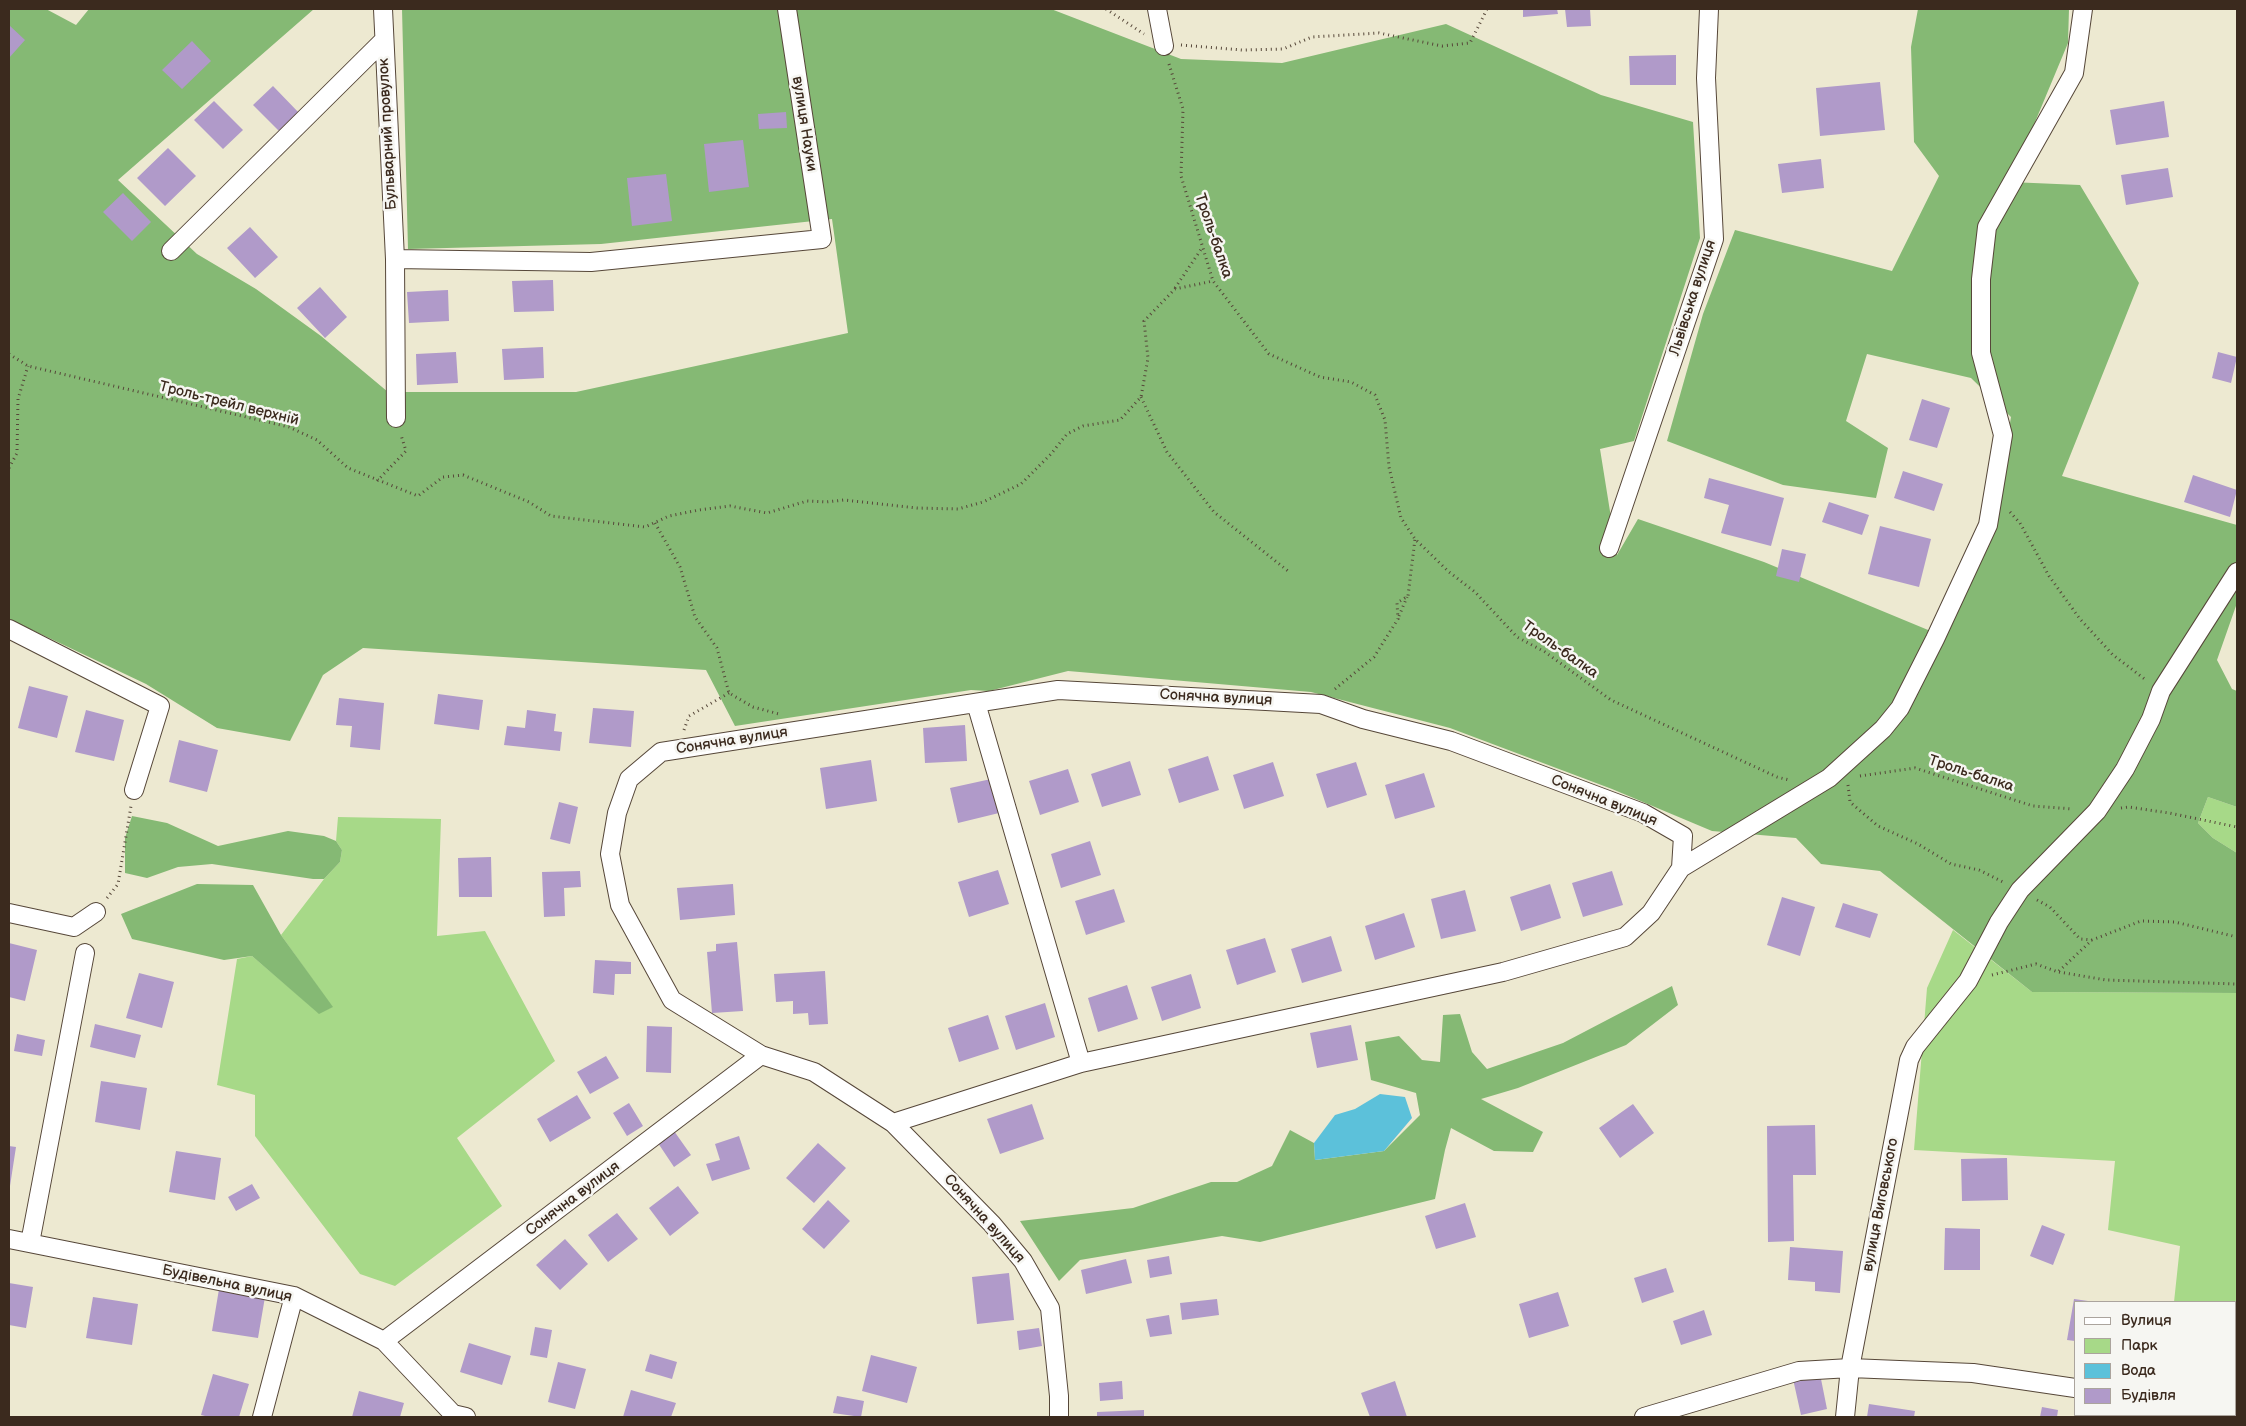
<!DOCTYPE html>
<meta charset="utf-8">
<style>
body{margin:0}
#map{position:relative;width:2246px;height:1426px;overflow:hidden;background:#ede9d1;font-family:"Balsamiq Sans",sans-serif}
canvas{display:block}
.frame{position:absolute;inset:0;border:10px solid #3b2a1e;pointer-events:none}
.legend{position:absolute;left:2074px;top:1301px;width:162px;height:115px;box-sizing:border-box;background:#f6f6f2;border:1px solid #aba49d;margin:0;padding:6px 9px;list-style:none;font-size:15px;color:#3b2a1e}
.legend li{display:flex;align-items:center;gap:10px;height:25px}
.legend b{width:25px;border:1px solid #aba49d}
</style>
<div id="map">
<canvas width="2246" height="1426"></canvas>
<div class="frame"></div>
<ul class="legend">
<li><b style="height:6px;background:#fff"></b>Вулиця</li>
<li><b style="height:14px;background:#a7d988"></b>Парк</li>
<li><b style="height:14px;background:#5cc1da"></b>Вода</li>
<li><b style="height:14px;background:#b09ac9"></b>Будівля</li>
</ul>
</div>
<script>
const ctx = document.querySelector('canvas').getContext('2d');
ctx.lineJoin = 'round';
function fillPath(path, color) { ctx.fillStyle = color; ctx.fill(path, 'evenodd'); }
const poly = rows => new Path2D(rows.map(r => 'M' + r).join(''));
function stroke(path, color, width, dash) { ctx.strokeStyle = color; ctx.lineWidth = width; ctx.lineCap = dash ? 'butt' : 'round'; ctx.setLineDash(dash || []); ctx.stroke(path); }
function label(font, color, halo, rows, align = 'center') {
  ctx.font = font + ' "Balsamiq Sans",sans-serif'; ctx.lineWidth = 5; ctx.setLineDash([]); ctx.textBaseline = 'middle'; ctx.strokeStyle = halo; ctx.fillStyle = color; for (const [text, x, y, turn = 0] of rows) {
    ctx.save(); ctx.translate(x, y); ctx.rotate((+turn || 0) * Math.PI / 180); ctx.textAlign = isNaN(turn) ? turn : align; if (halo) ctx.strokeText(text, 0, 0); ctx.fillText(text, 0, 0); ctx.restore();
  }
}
const green = poly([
 [2208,797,2237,807,2237,853,2213,838,2198,823],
 [338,817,441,819,437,936,485,931,555,1061,457,1138,502,1206,395,1286,360,1274,255,1136,255,1095,217,1085,237,959,252,956,319,1013,332,1007,281,935,324,879,340,862,342,850,336,841],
 [1953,930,2032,992,2237,993,2237,1406,2235,1406,2235,1302,2174,1302,2180,1246,2108,1230,2115,1161,1914,1150,1927,988]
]);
const forest = poly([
 [9,9,46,9,76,25,89,9,314,9,118,180,197,254,256,289,321,336,388,392,576,392,848,333,832,219,601,244,408,249,402,9,1051,9,1181,59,1282,63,1446,24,1601,95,1693,122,1700,238,1634,441,1600,449,1617,555,1638,519,1764,562,1945,637,1991,536,2011,417,1971,378,1867,354,1846,421,1888,448,1876,498,1783,485,1667,441,1703,314,1735,230,1892,271,1939,176,1914,142,1911,47,1918,9,2069,9,2068,43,2010,182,2080,185,2139,283,2062,476,2237,525,2237,603,2217,660,2232,689,2237,691,2237,807,2208,797,2198,823,2213,838,2237,853,2237,993,2032,992,1880,871,1821,864,1796,838,1712,831,1612,789,1450,728,1311,692,1068,671,989,691,971,690,735,726,706,670,363,648,323,675,290,741,217,728,146,684,9,619],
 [132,816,167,823,218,846,288,831,324,836,336,841,342,850,340,862,324,879,313,879,212,864,178,867,147,878,125,873,125,838],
 [197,884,253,885,281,935,333,1007,319,1014,252,956,224,960,132,939,121,914],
 [1672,986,1678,1005,1626,1045,1518,1088,1481,1099,1543,1132,1533,1152,1494,1151,1451,1128,1445,1150,1435,1199,1260,1242,1222,1236,1080,1260,1059,1281,1020,1221,1133,1208,1211,1182,1237,1182,1272,1166,1290,1130,1314,1143,1315,1160,1384,1151,1420,1115,1416,1093,1371,1080,1365,1042,1399,1036,1422,1060,1440,1062,1443,1015,1460,1014,1472,1052,1487,1069,1563,1043]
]);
const water = poly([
 [1380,1094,1405,1097,1412,1118,1384,1151,1315,1160,1314,1143,1335,1115,1355,1109]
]);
const building = poly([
 [1523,9,1557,9,1558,14,1523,17],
 [1565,9,1590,9,1591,26,1567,27],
 [9,25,25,40,9,58],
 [192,41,211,61,182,89,162,70],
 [1676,55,1676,85,1630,85,1629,56],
 [1880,82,1885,130,1820,136,1816,88],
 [273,86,301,115,282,134,253,105],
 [214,101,243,130,223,149,194,120],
 [2164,101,2169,137,2116,145,2110,110],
 [786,112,787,128,759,129,758,114],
 [743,140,749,187,709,192,704,144],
 [168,148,196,176,165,206,137,178],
 [1821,159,1824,188,1782,193,1778,164],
 [2168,168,2173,197,2126,205,2121,175],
 [666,174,672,221,632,226,627,178],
 [123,193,151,222,132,241,103,212],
 [250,227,278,257,255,278,227,248],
 [553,280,554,311,514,312,512,281],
 [320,287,347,317,325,338,297,308],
 [448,290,449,321,409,323,407,292],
 [543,347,544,378,504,380,502,349],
 [456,352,458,383,417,385,416,354],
 [2218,352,2237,357,2231,383,2212,378],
 [1922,399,1950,408,1937,448,1909,440],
 [1903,471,1943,484,1934,511,1894,498],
 [2193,475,2237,490,2230,517,2184,502],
 [1709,478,1784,498,1771,546,1721,533,1729,505,1704,498],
 [1829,502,1869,515,1862,535,1822,522],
 [1880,526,1931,539,1919,587,1868,574],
 [1782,549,1806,554,1799,582,1776,576],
 [29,686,68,696,57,738,18,728],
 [438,694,483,700,479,730,434,724],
 [339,698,384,703,380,750,350,747,352,726,336,725],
 [593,708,634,711,631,747,589,743],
 [86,710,124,720,114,761,75,752],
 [527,710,556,714,554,731,562,732,560,751,504,745,507,726,525,728],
 [965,725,967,761,925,763,923,728],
 [179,740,218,750,207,792,169,782],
 [1208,756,1219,790,1179,803,1168,769],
 [871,760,877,801,826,809,820,768],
 [1130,761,1141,795,1102,807,1091,774],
 [1273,762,1284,796,1244,809,1233,775],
 [1356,762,1367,795,1327,808,1316,774],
 [1068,769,1079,802,1040,815,1029,781],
 [1424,773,1435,807,1395,819,1385,785],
 [991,779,999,813,958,823,950,788],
 [559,802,578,807,570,844,550,839],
 [1090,841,1101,875,1061,888,1051,854],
 [491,857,492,897,459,897,458,858],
 [998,870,1009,904,969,917,958,882],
 [580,871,581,887,564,888,565,916,544,917,542,872],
 [1612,871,1623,905,1583,917,1572,883],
 [733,884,735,915,680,920,677,888],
 [1550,884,1561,918,1521,931,1510,897],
 [1114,889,1125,922,1086,935,1075,901],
 [1465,890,1476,931,1441,939,1431,899],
 [1782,897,1815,907,1800,956,1767,945],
 [1843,903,1878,914,1870,938,1835,927],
 [1404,913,1415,947,1375,960,1365,926],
 [1331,936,1342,971,1302,983,1291,949],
 [1265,938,1276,972,1237,985,1226,950],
 [737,942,743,1011,712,1013,707,952,716,951,716,944],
 [9,943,37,950,25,1001,9,997],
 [595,960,631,962,631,974,615,974,614,995,593,993],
 [825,971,828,1024,809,1025,808,1013,793,1014,793,1001,776,1002,774,974],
 [139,973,174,982,162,1028,126,1018],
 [1191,974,1201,1008,1162,1021,1151,987],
 [1127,985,1138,1019,1098,1032,1088,998],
 [1045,1003,1055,1037,1016,1050,1005,1016],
 [988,1015,999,1049,959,1062,948,1028],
 [95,1024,141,1035,135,1058,90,1047],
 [1351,1025,1358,1060,1317,1068,1310,1033],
 [647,1026,672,1027,671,1073,646,1072],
 [17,1034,45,1040,42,1056,14,1051],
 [606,1056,619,1078,590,1094,577,1072],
 [101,1081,147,1088,140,1130,95,1122],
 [577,1095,591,1118,550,1142,537,1119],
 [629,1103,643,1126,627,1136,613,1113],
 [1032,1104,1044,1139,1000,1154,987,1119],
 [1633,1104,1654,1133,1620,1158,1599,1128],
 [1815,1125,1816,1175,1793,1175,1794,1241,1768,1242,1767,1126],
 [674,1131,691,1155,674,1167,658,1143],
 [739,1136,750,1169,712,1181,706,1164,720,1160,715,1144],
 [818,1143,846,1168,814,1203,786,1178],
 [9,1146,16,1147,10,1186,9,1186],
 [176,1151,221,1158,215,1200,169,1192],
 [2007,1158,2008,1200,1962,1201,1961,1159],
 [252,1184,260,1198,236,1211,228,1197],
 [678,1186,699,1213,670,1236,649,1208],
 [828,1200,850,1221,824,1249,802,1229],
 [1465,1203,1476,1237,1436,1249,1425,1216],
 [617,1213,638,1239,608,1262,588,1235],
 [2042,1225,2065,1234,2053,1265,2030,1256],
 [1945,1228,1980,1229,1980,1270,1944,1270],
 [565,1239,588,1264,560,1290,536,1265],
 [1790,1247,1843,1251,1840,1293,1815,1291,1815,1282,1788,1280],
 [1169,1256,1172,1274,1150,1278,1147,1260],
 [1126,1259,1132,1283,1086,1294,1081,1270],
 [1666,1268,1674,1292,1642,1303,1634,1278],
 [1009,1273,1014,1320,977,1324,972,1277],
 [9,1283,33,1287,26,1328,9,1325],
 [219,1289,265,1297,258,1338,212,1331],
 [1558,1292,1569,1326,1529,1338,1519,1304],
 [93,1297,138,1304,132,1345,86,1338],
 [1217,1299,1219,1315,1182,1320,1180,1303],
 [2074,1299,2088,1301,2075,1302,2075,1341,2067,1340],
 [1704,1310,1712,1335,1681,1345,1673,1321],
 [1169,1315,1172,1334,1150,1337,1146,1319],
 [535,1327,552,1330,547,1358,530,1355],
 [1039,1328,1042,1346,1019,1350,1017,1331],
 [469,1343,511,1356,502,1385,460,1372],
 [650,1354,677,1362,672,1379,645,1371],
 [871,1355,917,1367,907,1403,862,1391],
 [558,1362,586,1369,575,1409,548,1402],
 [213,1374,249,1384,239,1417,209,1417,201,1415],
 [1820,1374,1827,1409,1801,1415,1793,1379],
 [1122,1381,1123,1399,1100,1401,1099,1383],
 [1395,1381,1407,1417,1370,1417,1361,1393],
 [631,1390,676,1403,671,1417,623,1417],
 [359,1391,404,1403,400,1417,352,1417],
 [837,1396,864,1401,861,1417,833,1413],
 [1869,1404,1915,1411,1914,1417,1867,1417],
 [2042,1407,2058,1410,2057,1417,2040,1417],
 [1144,1410,1144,1417,1097,1417,1097,1412]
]);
const path = poly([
 [1106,9,1144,34],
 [1181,45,1242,50,1283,49,1312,37,1379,33,1442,46,1470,43,1487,9],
 [1169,64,1183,109,1181,176,1213,281,1269,354,1320,377,1351,382,1375,395,1385,420,1389,467,1401,518,1415,539,1449,572,1475,592,1517,637,1545,652,1611,700,1777,777,1789,780],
 [1175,288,1202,248],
 [9,354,28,366,289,427,317,440,348,468,418,496,443,477,463,475,529,502,551,516,645,527,669,516,699,510,730,506,767,513,807,501,826,502,844,500,917,508,958,509,983,502,1021,484,1051,454,1067,434,1083,426,1120,420,1141,397,1148,358,1144,321,1175,289,1213,281],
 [1141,397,1167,452,1214,512,1288,571],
 [9,468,17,453,18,399,28,366],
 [377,481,406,451,401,435],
 [2010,512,2020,523,2049,576,2080,619,2113,655,2146,680],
 [655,523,680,567,695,617,717,648,729,693,753,707,779,714],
 [1399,616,1407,597],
 [1335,689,1374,657,1398,619,1397,603,1408,596,1415,539],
 [684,730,689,716,729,693],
 [1860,776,1915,768,2033,806,2073,809],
 [1848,785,1850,802,1878,826,1918,844,1951,864,1979,870,2005,883],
 [2121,808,2129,807,2169,813,2237,827],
 [107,898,118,884,131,806],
 [2037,900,2050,907,2080,939,2092,940],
 [2059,972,2106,980,2237,984],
 [1992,975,2036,964,2058,972,2092,940,2141,921,2175,922,2237,937]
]);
const street = poly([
 [383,9,395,259,396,418],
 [1157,9,1164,46],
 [171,251,384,40],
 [395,259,591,262,822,239,787,9],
 [1609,548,1714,239,1706,78,1709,9],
 [9,629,160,706,134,790],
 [976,703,1081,1063],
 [1681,868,1829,778,1883,729,1900,708,1935,639,1988,525,2003,435,1981,353,1981,279,1987,227,2074,73,2083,9],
 [9,913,74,927,96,912],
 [893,1123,1081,1063,1503,972,1625,937,1651,913,1681,868,1683,836,1643,813,1451,741,1363,719,1321,704,1266,701,1058,690,661,752,629,779,617,813,610,854,620,905,672,1000,761,1055,814,1072,893,1123,992,1224,1023,1261,1050,1308,1059,1396,1059,1417],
 [9,1239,294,1296,384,1341,453,1414,466,1417],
 [30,1243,85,953],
 [384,1341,761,1055],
 [2139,1415,2141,1417],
 [262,1417,294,1296],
 [1644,1417,1799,1371,1850,1368,1973,1373,2075,1388],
 [1845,1417,1850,1368,1909,1060,1915,1047,1968,981,1999,922,2020,890,2097,811,2125,769,2151,719,2161,691,2237,572]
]);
const streetNames = [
 ["вулиця Науки",804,124,81],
 ["Бульварний провулок",388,134,-93],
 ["Троль-балка",1213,236,71],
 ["Львівська вулиця",1693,298,-72],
 ["Троль-трейл верхній",229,404,14],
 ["Троль-балка",1560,650,35],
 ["Сонячна вулиця",1216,698,3],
 ["Сонячна вулиця",732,741,-9],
 ["Троль-балка",1971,774,18],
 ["Сонячна вулиця",1604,801,22],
 ["Сонячна вулиця",573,1199,-37],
 ["вулиця Виговського",1881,1205,-79],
 ["Сонячна вулиця",984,1219,48],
 ["Будівельна вулиця",227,1284,12]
];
fillPath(green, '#a7d988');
fillPath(forest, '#85b974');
fillPath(water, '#5cc1da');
fillPath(building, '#b09ac9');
stroke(street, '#564739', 20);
stroke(path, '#564739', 3, [1, 4]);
stroke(street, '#fff', 18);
label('15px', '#3b2a1e', '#f6f6f2', streetNames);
</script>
